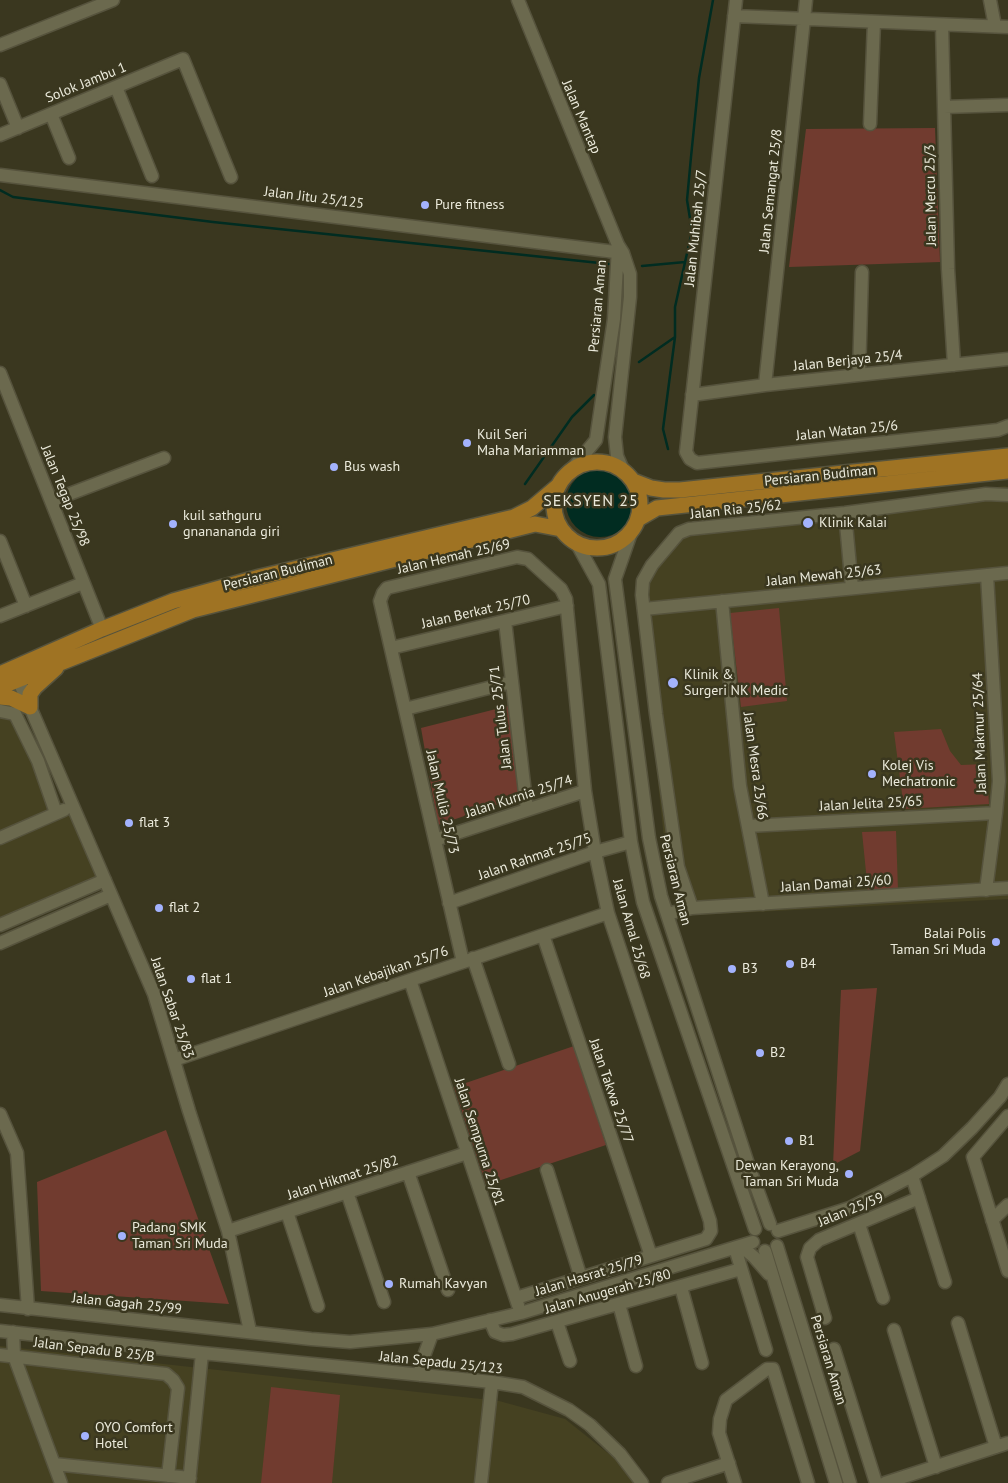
<!DOCTYPE html>
<style>
body{margin:0}
canvas{display:block;background:#3a371f}
</style>
<canvas width="1008" height="1483"></canvas>
<script>
const ctx = document.querySelector('canvas').getContext('2d');
ctx.lineJoin = 'round';
function fillPath(path, color) { ctx.fillStyle = color; ctx.fill(path, 'evenodd'); }
const poly = rows => new Path2D(rows.map(r => 'M' + r).join(''));
function stroke(path, color, width, dash) { ctx.strokeStyle = color; ctx.lineWidth = width; ctx.lineCap = dash ? 'butt' : 'round'; ctx.setLineDash(dash || []); ctx.stroke(path); }
function label(font, color, halo, rows, align = 'center') {
  ctx.font = font + ' "PT Sans",sans-serif'; ctx.lineWidth = 5; ctx.setLineDash([]); ctx.textBaseline = 'middle'; ctx.strokeStyle = halo; ctx.fillStyle = color; for (const [text, x, y, turn = 0] of rows) {
    ctx.save(); ctx.translate(x, y); ctx.rotate((+turn || 0) * Math.PI / 180); ctx.textAlign = isNaN(turn) ? turn : align; if (halo) ctx.strokeText(text, 0, 0); ctx.fillText(text, 0, 0); ctx.restore();
  }
}
const built = poly([
 [1005,486,1008,487,1008,899,678,916,665,847,636,579,678,526],
 [0,714,12,716,35,763,54,817,70,811,101,879,0,922],
 [0,1346,499,1401,565,1419,614,1458,634,1483,0,1483]
]);
const green = poly([
 [935,128,940,262,789,267,806,129],
 [779,608,787,701,741,707,730,613],
 [508,706,520,797,438,825,421,728],
 [941,729,950,751,961,765,986,764,989,804,904,809,894,732],
 [896,831,898,890,868,892,862,832],
 [877,988,860,1151,833,1165,841,990],
 [574,1046,606,1145,486,1185,454,1087],
 [166,1130,229,1304,41,1291,37,1182],
 [271,1387,340,1395,332,1483,261,1483]
]);
const water = poly([
 '566 503a34 34 0 1 1 68 0a34 34 0 1 1-68 0Z'
]);
const stream = poly([
 [0,190,13,197,213,222,609,264],
 [642,266,685,262],
 [639,362,675,337],
 [668,449,663,429,675,337,675,307,692,231,687,200,691,157,699,78,713,0],
 [525,484,572,417,594,395]
]);
const minor = poly([
 [518,0,618,245,623,253,630,274,630,297,615,437,617,456,623,470],
 [736,0,686,452,690,459,697,463,998,430,1008,426],
 [990,0,995,26],
 [734,16,1008,27],
 [942,25,948,269,954,365],
 [0,45,113,0],
 [0,84,18,128],
 [116,87,152,176],
 [944,107,1008,105],
 [51,114,69,158],
 [870,124,874,22],
 [0,135,183,59,231,177],
 [0,175,623,253],
 [0,373,102,629],
 [859,375,862,272],
 [765,385,806,0],
 [692,395,765,385,1008,359],
 [572,469,596,440,614,319,618,247],
 [51,501,164,458],
 [845,513,852,588],
 [631,533,615,579,649,838,661,896,749,1167,770,1224],
 [0,541,26,606],
 [577,544,599,584,631,842,643,902,755,1229],
 [722,601,740,786,763,904],
 [644,609,1008,573],
 [0,616,83,583],
 [505,621,527,810],
 [391,648,567,606],
 [18,679,154,994,189,1111,228,1231,250,1331],
 [405,709,512,682],
 [0,711,15,714,38,761,56,813],
 [748,826,996,813],
 [0,838,64,810],
 [435,840,585,791],
 [986,890,996,813,999,781,987,575],
 [449,903,595,852,631,842],
 [692,908,678,867,656,714,642,595,643,581,652,565,679,533,689,529,845,513,986,494,1008,495],
 [667,914,692,908,1008,888],
 [0,925,105,880],
 [543,935,651,1256],
 [0,943,111,895],
 [473,958,509,1064],
 [463,962,380,601,383,593,387,588,517,557,528,559,561,589,566,599,585,791,595,852,608,913,710,1221,711,1231,706,1239,516,1298],
 [410,980,518,1305],
 [174,1060,608,913],
 [0,1114,17,1153,28,1309],
 [1008,1116,973,1157,1008,1271],
 [547,1170,581,1278],
 [408,1172,448,1290],
 [912,1176,945,1282],
 [347,1192,384,1302],
 [287,1212,318,1306],
 [992,1220,1008,1205],
 [859,1224,883,1298],
 [228,1231,467,1153],
 [778,1231,850,1208,912,1176,943,1156,972,1128,1000,1097,1008,1084],
 [741,1246,754,1257,769,1274],
 [777,1246,850,1483],
 [735,1248,766,1350],
 [765,1251,836,1483],
 [681,1287,702,1363],
 [619,1304,636,1366],
 [0,1305,311,1339,350,1342,432,1334,521,1313,753,1242],
 [825,1318,807,1257,810,1248,819,1240,919,1198],
 [490,1320,495,1332,503,1335,512,1334,741,1269],
 [557,1322,570,1361],
 [958,1323,996,1447],
 [894,1330,936,1467],
 [0,1331,202,1353,492,1382,523,1387,569,1410,590,1425,620,1454,642,1483],
 [13,1332,14,1356,61,1483],
 [834,1349,876,1483],
 [0,1355,166,1374,173,1380,178,1388,168,1476],
 [420,1375,421,1364,432,1334],
 [54,1464,190,1478],
 [189,1483,202,1353],
 [481,1483,492,1382],
 [668,1483,729,1463],
 [735,1483,719,1433,720,1419,726,1400,767,1369,773,1369,808,1483],
 [885,1483,1008,1443]
]);
const major = poly([
 '554 505a43 43 0 1 1 86 0a43 43 0 1 1-86 0Z',
 [633,481,651,488,664,490,680,490,1008,456],
 [638,519,657,508,1008,471],
 [0,674,102,629,173,601,260,577,514,517,532,508,558,486],
 [0,687,193,610,515,529,535,524,561,529],
 [0,697,11,698,30,707,30,694,35,687,56,668]
]);
const markers = [
 [425,205,5,"#a3b2fd"],
 [467,443,5,"#a3b2fd"],
 [334,467,5,"#a3b2fd"],
 [808,523,6,"#a3b2fd"],
 [173,524,5,"#a3b2fd"],
 [673,683,6,"#a3b2fd"],
 [872,774,5,"#a3b2fd"],
 [129,823,5,"#a3b2fd"],
 [159,908,5,"#a3b2fd"],
 [996,942,5,"#a3b2fd"],
 [790,964,5,"#a3b2fd"],
 [732,969,5,"#a3b2fd"],
 [191,979,5,"#a3b2fd"],
 [760,1053,5,"#a3b2fd"],
 [789,1141,5,"#a3b2fd"],
 [849,1174,5,"#a3b2fd"],
 [122,1236,5,"#a3b2fd"],
 [389,1284,5,"#a3b2fd"],
 [85,1436,5,"#a3b2fd"]
];
const streetNames = [
 ["Solok Jambu 1",86,83,-22],
 ["Jalan Mantap",581,117,67],
 ["Jalan Semangat 25/8",771,191,-84],
 ["Jalan Mercu 25/3",931,195,-91],
 ["Jalan Jitu 25/125",314,198,7],
 ["Jalan Muhibah 25/7",696,228,-84],
 ["Persiaran Aman",598,306,-85],
 ["Jalan Berjaya 25/4",848,361,-6],
 ["Jalan Watan 25/6",847,431,-6],
 ["Persiaran Budiman",820,476,-6],
 ["Jalan Tegap 25/98",65,496,68],
 ["Jalan Ria 25/62",736,510,-6],
 ["Jalan Hemah 25/69",454,557,-13],
 ["Persiaran Budiman",278,573,-14],
 ["Jalan Mewah 25/63",824,576,-6],
 ["Jalan Berkat 25/70",476,612,-13],
 ["Jalan Tulus 25/71",501,717,-97],
 ["Jalan Makmur 25/64",980,733,-92],
 ["Jalan Mesra 25/66",755,766,82],
 ["Jalan Kurnia 25/74",519,797,-18],
 ["Jalan Mulia 25/73",442,802,77],
 ["Jalan Jelita 25/65",871,804,-3],
 ["Jalan Rahmat 25/75",535,857,-19],
 ["Persiaran Aman",675,880,76],
 ["Jalan Damai 25/60",836,884,-4],
 ["Jalan Amal 25/68",631,929,74],
 ["Jalan Kebajikan 25/76",386,972,-19],
 ["Jalan Sabar 25/83",172,1008,71],
 ["Jalan Takwa 25/77",611,1091,71],
 ["Jalan Sempurna 25/81",479,1142,72],
 ["Jalan Hikmat 25/82",343,1178,-18],
 ["Jalan 25/59",851,1210,-22],
 ["Jalan Hasrat 25/79",589,1276,-17],
 ["Jalan Anugerah 25/80",608,1292,-16],
 ["Jalan Gagah 25/99",127,1304,6],
 ["Jalan Sepadu B 25/B",94,1350,7],
 ["Persiaran Aman",828,1360,73],
 ["Jalan Sepadu 25/123",441,1363,6]
];
const poiNames = [
 ["Pure fitness",435,205],
 ["Kuil Seri",477,435],
 ["Maha Mariamman",477,451],
 ["Bus wash",344,467],
 ["kuil sathguru",183,516],
 ["gnanananda giri",183,532],
 ["Klinik Kalai",819,523],
 ["Klinik &",684,675],
 ["Surgeri NK Medic",684,691],
 ["Kolej Vis",882,766],
 ["Mechatronic",882,782],
 ["flat 3",139,823],
 ["flat 2",169,908],
 ["Balai Polis",986,934,"right"],
 ["Taman Sri Muda",986,950,"right"],
 ["B4",800,964],
 ["B3",742,969],
 ["flat 1",201,979],
 ["B2",770,1053],
 ["B1",799,1141],
 ["Dewan Kerayong,",839,1166,"right"],
 ["Taman Sri Muda",839,1182,"right"],
 ["Padang SMK",132,1228],
 ["Taman Sri Muda",132,1244],
 ["Rumah Kavyan",399,1284],
 ["OYO Comfort",95,1428],
 ["Hotel",95,1444]
];
const quarterNames = [
 ["SEKSYEN 25",591,501]
];
fillPath(built, '#454121');
fillPath(green, '#713b2f');
fillPath(water, '#012c21');
stroke(stream, '#012c21', 2.5);
stroke(minor, '#56533d', 15);
stroke(major, '#56533d', 18);
stroke(minor, '#6b694e', 12);
stroke(major, '#9f7323', 15);
for (const [x, y, r, color] of markers) { const dot = new Path2D(); dot.arc(x, y, r, 0, 2 * Math.PI); ctx.fillStyle = color; ctx.fill(dot); stroke(dot, '#3a371f', 2); }
label('14px', '#ebeadb', '#3a371f', streetNames);
label('14px', '#ebeadb', '#3a371f', poiNames, 'left');
ctx.letterSpacing = '1px';
label('16px', '#ebeadb', '#3a371f', quarterNames);
ctx.letterSpacing = '0px';
</script>
